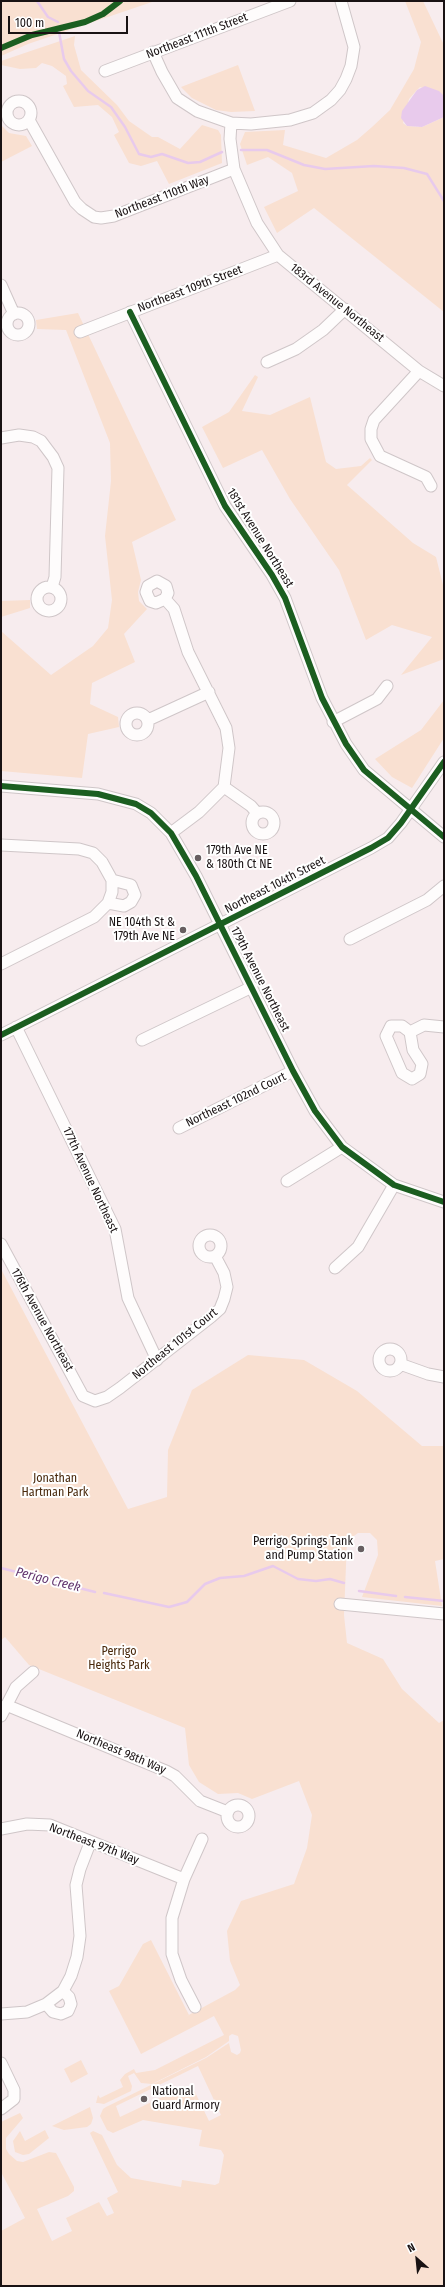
<!DOCTYPE html>
<style>
body{margin:0}
#map{position:relative;width:445px;height:2287px;overflow:hidden;background:#f7ecee;font-family:"Fira Sans Condensed",sans-serif}
canvas{display:block}
.frame{position:absolute;inset:0;border:2px solid #191213;pointer-events:none}
.north{position:absolute;left:397px;top:2239px;width:40px;height:40px;-webkit-text-stroke:3px #fff;paint-order:stroke;rotate:333deg;font-size:11px;font-weight:700;line-height:16px;text-align:center;color:#191213}
.north::after{content:'';display:block;margin:auto;width:14px;height:18px;background:#191213;clip-path:polygon(50% 0,100% 100%,50% 72%,0 100%)}
.scale{position:absolute;left:8px;top:16px;width:120px;height:18px;box-sizing:border-box;border:2px solid #191213;border-top:0;padding-left:5px;font-size:12px;line-height:14px;white-space:nowrap;color:#191213;-webkit-text-stroke:3px #fff;paint-order:stroke}
</style>
<div id="map">
<canvas width="445" height="2287"></canvas>
<div class="frame"></div>
<div class="north">N</div>
<div class="scale">100 m</div>
</div>
<script>
const ctx = document.querySelector('canvas').getContext('2d');
ctx.lineJoin = 'round';
function fillPath(path, color) { ctx.fillStyle = color; ctx.fill(path, 'evenodd'); }
const poly = rows => new Path2D(rows.map(r => 'M' + r).join(''));
function stroke(path, color, width, dash) { ctx.strokeStyle = color; ctx.lineWidth = width; ctx.lineCap = dash ? 'butt' : 'round'; ctx.setLineDash(dash || []); ctx.stroke(path); }
function label(font, color, halo, rows, align = 'center') {
  ctx.font = font + ' "Fira Sans Condensed",sans-serif'; ctx.lineWidth = 4; ctx.setLineDash([]); ctx.textBaseline = 'middle'; ctx.strokeStyle = halo; ctx.fillStyle = color; for (const [text, x, y, turn = 0] of rows) {
    ctx.save(); ctx.translate(x, y); ctx.rotate((+turn || 0) * Math.PI / 180); ctx.textAlign = isNaN(turn) ? turn : align; if (halo) ctx.strokeText(text, 0, 0); ctx.fillText(text, 0, 0); ctx.restore();
  }
}
const green = poly([
 [1,1,155,1,28,44,1,56],
 [405,1,423,1,444,45,444,96,420,87,417,90,409,99,403,123,407,126,422,127,444,117,444,312,314,208,277,233,264,207,298,191,292,173,268,157,247,165,240,144,245,132,285,130,283,145,326,158,357,140,372,127,390,110,414,69,421,42],
 [75,36,74,45,81,70,117,105,129,121,152,137,158,137,180,149,202,125,218,130,221,135,222,163,169,184,157,161,141,166,129,163,114,135,119,132,112,117,98,105,74,107,63,86,67,84,66,76,52,66,42,63,36,68,20,69,1,65,1,61],
 [238,65,255,111,231,112,216,110,192,98,181,87],
 [1,125,9,133,26,136,32,146,1,162],
 [78,313,176,520,132,542,141,580,138,592,139,601,147,609,124,634,135,662,92,683,90,704,118,717,119,727,88,734,82,778,1,771,1,631,51,675,93,646,108,628,112,600,105,536,111,481,110,443,66,330,37,329,36,320],
 [255,375,258,377,242,411,270,415,310,397,326,462,336,469,361,466,370,458,372,460,347,485,413,543,436,557,444,589,444,659,401,675,432,637,392,625,366,640,339,570,290,499,262,450,223,468,202,427,229,412],
 [30,600,30,608,1,617,1,601],
 [444,700,444,738,412,788,392,777,375,759,421,730],
 [1,1269,128,1509,167,1497,168,1450,192,1390,248,1355,304,1360,357,1391,422,1446,444,1446,444,1559,435,1561,442,1606,362,1597,378,1555,377,1540,370,1533,358,1533,347,1541,344,1615,347,1643,383,1659,402,1689,439,1723,444,1720,444,2286,1,2286,1,2231,25,2218,1,2172,1,2122,20,2113,23,2118,6,2138,6,2149,9,2154,17,2161,23,2162,49,2152,56,2153,74,2187,74,2191,68,2196,37,2209,52,2241,72,2231,66,2218,99,2202,107,2216,114,2213,107,2198,118,2192,90,2133,93,2131,102,2135,117,2165,131,2178,181,2187,182,2180,215,2185,219,2183,224,2155,221,2150,199,2146,202,2130,143,2120,113,2133,107,2130,100,2116,103,2109,106,2107,206,2058,229,2043,231,2052,237,2055,240,2053,241,2050,238,2036,232,2034,229,2036,229,2041,206,2057,152,2084,141,2083,134,2073,128,2076,132,2086,131,2091,104,2104,98,2103,96,2103,98,2095,100,2098,123,2087,120,2080,125,2074,134,2069,136,2073,155,2070,224,2035,214,2016,141,2054,109,1991,119,1986,143,1944,151,1940,189,2015,185,2017,235,1990,240,1985,230,1961,227,1931,241,1901,294,1884,307,1848,312,1815,299,1781,252,1799,238,1793,218,1794,199,1782,189,1765,185,1728,29,1665,5,1637,1,1640],
 [198,2066,221,2115,209,2121,192,2086,181,2092,179,2089,120,2117,116,2106],
 [81,2060,88,2074,71,2083,64,2069],
 [90,2107,93,2118,91,2124,87,2127,64,2130,52,2126],
 [45,2130,49,2138,29,2154,23,2155,15,2152,13,2141,20,2131,25,2141]
]);
const water = poly([
 [425,86,439,91,444,96,444,117,422,127,407,126,401,118,402,111,417,90]
]);
const stream = poly([
 [37,1,48,17,58,22],
 [59,32,64,59,71,71,88,91,111,107,125,127,139,154,151,157,162,154,188,163,200,162,222,152],
 [241,150,267,150,304,165,325,169,374,166,404,168,427,174,444,201],
 [1,1568,95,1592],
 [359,1591,396,1596],
 [104,1593,169,1607,187,1602,205,1584,220,1578,244,1576,273,1566,298,1579,316,1581,330,1579,344,1583],
 [405,1597,444,1601]
]);
const minor = poly([
 [153,52,162,72,177,98,197,111,231,123,230,139,234,169,257,223,278,255,419,371,444,386],
 [105,71,290,1],
 '7 113a12 12 0 1 1 24 0a12 12 0 1 1-24 0Z',
 [29,120,75,202,82,209,94,217,101,218,114,216,234,169],
 [231,123,251,124,290,120,313,113,331,100,340,90,346,79,351,66,354,47,341,1],
 [1,285,14,314],
 [130,312,225,506,272,575,285,598,322,698,346,744,364,770,444,837],
 '7 324a11 11 0 1 1 22 0a11 11 0 1 1-22 0Z',
 [80,332,278,255],
 [267,362,296,349,323,330,345,309],
 [419,371,374,420,371,429,371,439,380,456,426,477,431,486],
 [1,438,19,435,33,437,41,441,53,457,58,468,55,577,52,587],
 '37 599a12 12 0 1 1 24 0a12 12 0 1 1-24 0Z',
 [165,599,156,603,150,601,146,592,148,586,157,581,166,586,168,593,165,599,174,609,188,652,226,728,229,748,224,787,251,806,257,813],
 '126 724a11 11 0 1 1 22 0a11 11 0 1 1-22 0Z',
 [148,720,209,692],
 [333,722,377,699,387,686],
 [1,786,98,794,136,804,151,813,171,833,196,876,293,1071,315,1111,342,1147,394,1185,444,1202],
 '252 823a11 11 0 1 1 22 0a11 11 0 1 1-22 0Z',
 [171,833,199,812,224,787],
 [1,845,79,849,93,853,102,862,112,880,112,892,108,903,94,917,1,964],
 [108,903,124,906,131,902,135,895,131,885,112,880],
 [350,939,427,900,444,886],
 [391,1026,402,1026,410,1032,413,1050,422,1064,420,1074,412,1079,402,1073,386,1036,391,1026],
 [16,1027,115,1229,128,1298,157,1360],
 [410,1032,424,1025,444,1027],
 [1,1035,371,848,388,838,401,823,444,762],
 [142,1040,252,987],
 [179,1128,293,1071],
 [287,1181,342,1147],
 '199 1246a11 11 0 1 1 22 0a11 11 0 1 1-22 0Z',
 [1,1244,83,1396,95,1401,107,1397,120,1388,211,1317,220,1309,224,1299,227,1287,224,1273,215,1256],
 [335,1268,358,1247,394,1185],
 '379 1360a11 11 0 1 1 22 0a11 11 0 1 1-22 0Z',
 [400,1364,428,1374,444,1377],
 [340,1604,444,1614],
 [6,1705,166,1771,175,1776,200,1801,228,1812],
 [1,1716,16,1687,33,1672],
 '227 1816a11 11 0 1 1 22 0a11 11 0 1 1-22 0Z',
 [1,1829,27,1824,50,1825,184,1879],
 [46,2004,53,2012,61,2014,68,2011,71,2004,69,1997,63,1991],
 [195,2007,181,1980,172,1954,172,1918,184,1879,202,1839],
 [1,2014,27,2012,46,2004,63,1991,71,1976,77,1957,80,1936,76,1885,80,1869,90,1843],
 [1,2063,14,2090,14,2099,1,2109]
]);
const cycleway = poly([
 [1,48,32,35,85,22,103,14,120,1],
 [130,312,225,506,272,575,285,598,322,698,346,744,364,770,444,837],
 [1,786,98,794,136,804,151,813,171,833,196,876,293,1071,315,1111,342,1147,394,1185,444,1202],
 [1,1035,371,848,388,838,401,823,444,762]
]);
const markers = [
 [198,858,4,"#675e60"],
 [183,930,4,"#675e60"],
 [361,1549,4,"#675e60"],
 [144,2099,4,"#675e60"]
];
const streetNames = [
 ["Northeast 111th Street",197,36,-21],
 ["Northeast 110th Way",162,197,-21],
 ["Northeast 109th Street",190,289,-21],
 ["183rd Avenue Northeast",337,303,39],
 ["181st Avenue Northeast",260,538,58],
 ["Northeast 104th Street",275,885,-27],
 ["179th Avenue Northeast",260,979,63],
 ["Northeast 102nd Court",236,1100,-26],
 ["177th Avenue Northeast",90,1180,65],
 ["176th Avenue Northeast",42,1320,61],
 ["Northeast 101st Court",175,1344,-39],
 ["Northeast 98th Way",121,1752,23],
 ["Northeast 97th Way",94,1844,21]
];
const poiNames = [
 ["179th Ave NE",206,851],
 ["& 180th Ct NE",206,865],
 ["NE 104th St &",175,923,"right"],
 ["179th Ave NE",175,937,"right"],
 ["Perrigo Springs Tank",353,1542,"right"],
 ["and Pump Station",353,1556,"right"],
 ["National",152,2092],
 ["Guard Armory",152,2106]
];
const parkNames = [
 ["Jonathan",55,1479],
 ["Hartman Park",55,1493],
 ["Perrigo",119,1652],
 ["Heights Park",119,1666]
];
const waterNames = [
 ["Perigo Creek",48,1580,14]
];
fillPath(green, '#f9e0d1');
fillPath(water, '#e8caec');
stroke(stream, '#e8caec', 2.5);
stroke(minor, '#cfc6c8', 13);
stroke(minor, '#fefcfc', 11);
stroke(cycleway, '#1b5e20', 6);
for (const [x, y, r, color] of markers) { const dot = new Path2D(); dot.arc(x, y, r, 0, 2 * Math.PI); ctx.fillStyle = color; ctx.fill(dot); stroke(dot, '#fff', 1.5); }
label('12px', '#191213', '#fff', streetNames);
label('12px', '#191213', '#fff', poiNames, 'left');
label('12px', '#49290c', '#fff', parkNames);
label('italic 13px', '#643770', '#fff', waterNames);
</script>
